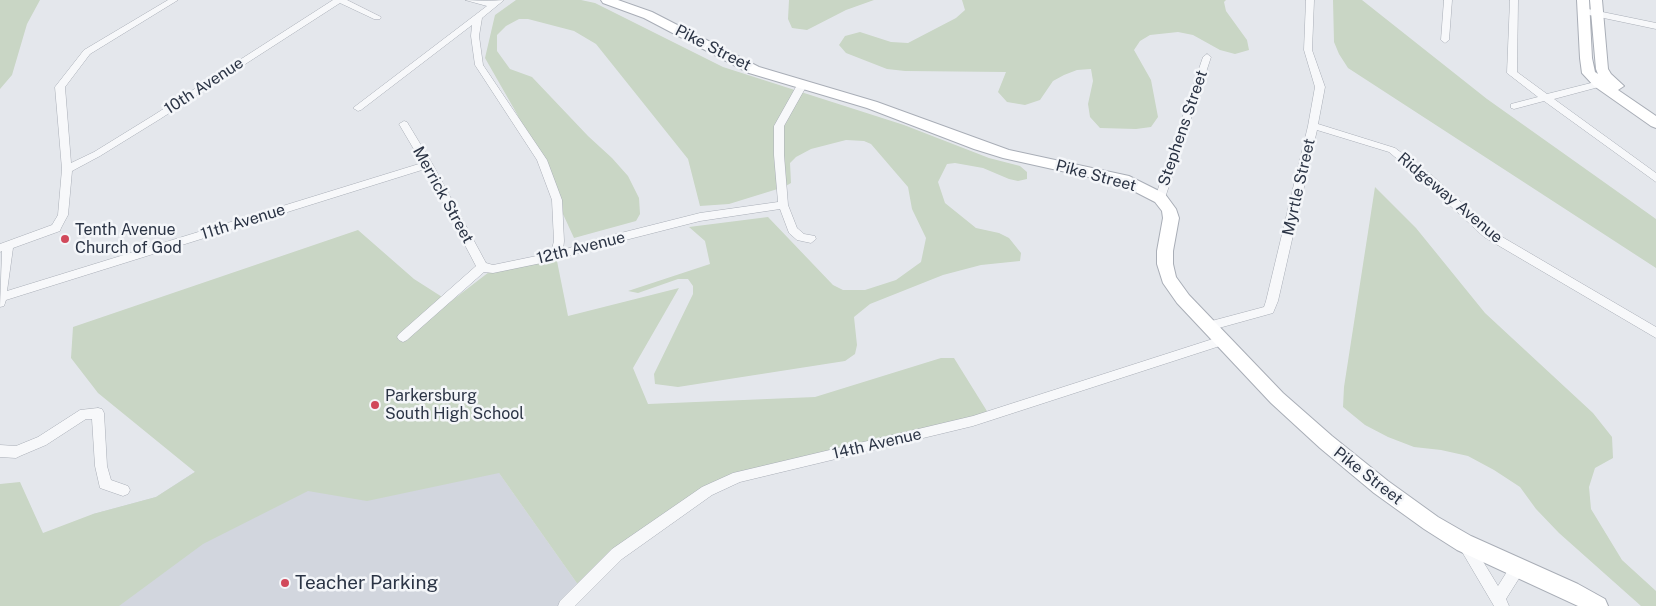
<!DOCTYPE html>
<style>
body{margin:0}
canvas{display:block;background:#e4e7ec}
</style>
<canvas width="1656" height="606"></canvas>
<script>
const ctx = document.querySelector('canvas').getContext('2d');
ctx.lineJoin = 'round';
function fillPath(path, color) { ctx.fillStyle = color; ctx.fill(path, 'evenodd'); }
const poly = rows => new Path2D(rows.map(r => 'M' + r).join(''));
function stroke(path, color, width, dash) { ctx.strokeStyle = color; ctx.lineWidth = width; ctx.lineCap = dash ? 'butt' : 'round'; ctx.setLineDash(dash || []); ctx.stroke(path); }
function label(font, color, halo, rows, align = 'center') {
  ctx.font = font + ' "Public Sans",sans-serif'; ctx.lineWidth = 5; ctx.setLineDash([]); ctx.textBaseline = 'middle'; ctx.strokeStyle = halo; ctx.fillStyle = color; for (const [text, x, y, turn = 0] of rows) {
    ctx.save(); ctx.translate(x, y); ctx.rotate((+turn || 0) * Math.PI / 180); ctx.textAlign = isNaN(turn) ? turn : align; if (halo) ctx.strokeText(text, 0, 0); ctx.fillText(text, 0, 0); ctx.restore();
  }
}
const built = poly([
 [403,337,581,589,565,606,3,606,93,514,156,497]
]);
const green = poly([
 [0,0,40,0,27,24,12,75,0,89],
 [516,0,581,0,595,3,723,67,904,125,989,158,1020,166,1027,172,1027,179,1018,181,1009,179,983,168,955,163,947,164,938,182,945,203,976,228,999,233,1009,238,1021,253,1020,261,981,265,943,275,870,304,854,317,857,345,855,354,845,361,678,387,655,384,654,374,693,294,693,286,688,279,678,279,638,293,628,291,710,264,705,241,689,227,768,217,833,285,843,290,865,290,896,280,921,262,926,238,912,209,908,187,871,144,864,141,846,140,811,149,796,157,790,163,791,183,784,187,729,204,700,206,688,159,596,44,574,31,528,19,519,19,506,26,497,35,497,51,510,69,532,77,588,136,612,158,628,176,639,198,640,214,636,221,574,238,517,114,485,58,495,15],
 [789,0,874,0,846,10,807,30,792,28,788,19],
 [962,0,1226,0,1224,2,1226,11,1247,40,1249,50,1235,54,1220,50,1193,35,1178,32,1150,35,1140,41,1134,50,1151,80,1158,117,1151,127,1136,129,1100,128,1090,117,1088,104,1093,81,1091,69,1077,70,1064,75,1053,81,1040,100,1025,105,1007,102,998,92,1006,72,905,71,887,69,846,53,839,45,845,36,860,32,891,42,908,43,956,18,965,10],
 [1333,0,1362,0,1487,99,1656,219,1656,268,1348,68,1339,54,1334,42],
 [1375,187,1416,228,1485,313,1593,413,1612,437,1613,458,1595,468,1589,487,1591,509,1622,560,1656,591,1656,606,1641,606,1559,533,1536,509,1520,487,1494,470,1468,456,1441,450,1414,447,1388,437,1365,425,1343,407,1344,387],
 [358,230,414,279,450,302,493,269,556,256,568,316,679,288,633,368,648,404,815,397,941,358,954,358,990,416,707,490,581,589,499,473,367,501,308,491,203,544,119,606,0,606,0,484,20,482,43,533,93,514,156,497,195,472,98,393,71,358,73,327]
]);
const minor = poly([
 [168,0,178,0,90,54,65,87,71,163,94,152,154,115,333,0,347,0,381,17,380,19,374,19,340,3,160,119,100,156,72,171,68,215,61,228,60,231,13,248,7,291,422,163,399,124,404,121,407,122,433,165,486,263,493,265,551,253,554,241,552,200,537,160,475,65,471,36,472,25,361,110,358,111,353,108,487,6,465,0,488,1,504,0,482,18,479,36,483,65,547,160,562,200,564,241,563,250,597,239,700,213,778,202,774,155,774,126,797,85,802,82,807,85,784,126,784,155,788,205,797,228,804,234,815,236,816,239,811,243,797,240,789,233,780,209,700,221,598,247,556,260,493,273,484,272,407,340,403,342,399,340,397,337,399,334,476,266,425,169,6,300,4,306,0,307,2,251,0,252,0,244,52,225,58,215,62,169,55,87,84,50,168,0],
 [1306,0,1314,0,1312,50,1325,87,1318,124,1395,148,1434,177,1492,231,1656,327,1656,338,1484,237,1426,183,1389,152,1317,130,1278,301,1273,313,1208,331,1204,329,1202,326,1204,323,1264,307,1266,301,1308,126,1315,87,1304,50,1306,0],
 [1444,0,1452,0,1449,40,1445,43,1441,40,1444,0],
 [1510,0,1518,0,1517,72,1547,94,1607,79,1610,80,1610,84,1554,99,1656,173,1656,182,1544,101,1514,109,1511,108,1511,104,1538,97,1507,73,1510,0],
 [1583,8,1656,23,1656,29,1580,13,1579,11,1583,8],
 [1207,54,1211,57,1165,198,1160,202,1156,201,1155,198,1203,57,1207,54],
 [1222,336,1226,338,1228,341,1226,344,973,426,740,482,712,495,622,559,575,606,558,606,560,601,612,549,702,487,733,473,973,416,1222,336],
 [98,408,102,409,104,413,107,466,111,480,128,486,130,490,128,494,123,496,100,488,95,466,92,419,86,419,46,445,20,456,16,458,0,457,0,445,16,446,38,437,80,410,98,408],
 [1465,539,1470,540,1498,586,1513,562,1518,560,1523,562,1525,567,1523,572,1506,599,1509,606,1494,606,1458,545,1460,540,1465,539]
]);
const secondary = poly([
 [601,0,618,0,652,12,759,67,877,102,1009,150,1129,176,1165,194,1176,209,1179,218,1173,251,1173,264,1176,277,1189,295,1283,393,1332,436,1388,481,1438,517,1471,536,1578,584,1605,599,1608,606,1578,606,1457,550,1424,529,1374,493,1320,448,1271,403,1177,303,1163,283,1157,264,1157,251,1163,218,1162,211,1155,202,1120,184,1003,158,974,149,867,108,749,73,644,18,603,3,601,0],
 [1577,0,1589,0,1592,58,1595,72,1598,74,1596,69,1590,0,1602,0,1608,69,1611,74,1624,86,1618,90,1656,116,1656,128,1651,126,1594,86,1582,73,1580,58,1577,0]
]);
const markers = [
 [65,239,5,"#d1495b"],
 [375,405,5,"#d1495b"],
 [285,583,5,"#d1495b"]
];
const streetNames = [
 ["Pike Street",713,48,27],
 ["10th Avenue",204,86,-33],
 ["Stephens Street",1183,128,-71],
 ["Pike Street",1096,176,15],
 ["Myrtle Street",1299,187,-77],
 ["Merrick Street",443,195,61],
 ["Ridgeway Avenue",1450,198,40],
 ["11th Avenue",243,222,-17],
 ["12th Avenue",581,248,-14],
 ["14th Avenue",877,444,-13],
 ["Pike Street",1368,476,38]
];
const poiNames = [
 ["Tenth Avenue",75,230],
 ["Church of God",75,248],
 ["Parkersburg",385,396],
 ["South High School",385,414]
];
const nearPoinames = [
 ["Teacher Parking",295,583]
];
fillPath(built, '#d2d6de');
fillPath(green, '#c9d6c5');
stroke(minor, '#a9aeb7', 1);
stroke(secondary, '#a9aeb7', 2);
fillPath(minor, '#f7f8fa');
fillPath(secondary, '#fff');
for (const [x, y, r, color] of markers) { const dot = new Path2D(); dot.arc(x, y, r, 0, 2 * Math.PI); ctx.fillStyle = color; ctx.fill(dot); stroke(dot, '#f4f6f9', 2); }
label('16px', '#2b3445', '#f4f6f9', streetNames);
label('16px', '#2b3445', '#f4f6f9', poiNames, 'left');
label('19px', '#2b3445', '#f4f6f9', nearPoinames, 'left');
</script>
